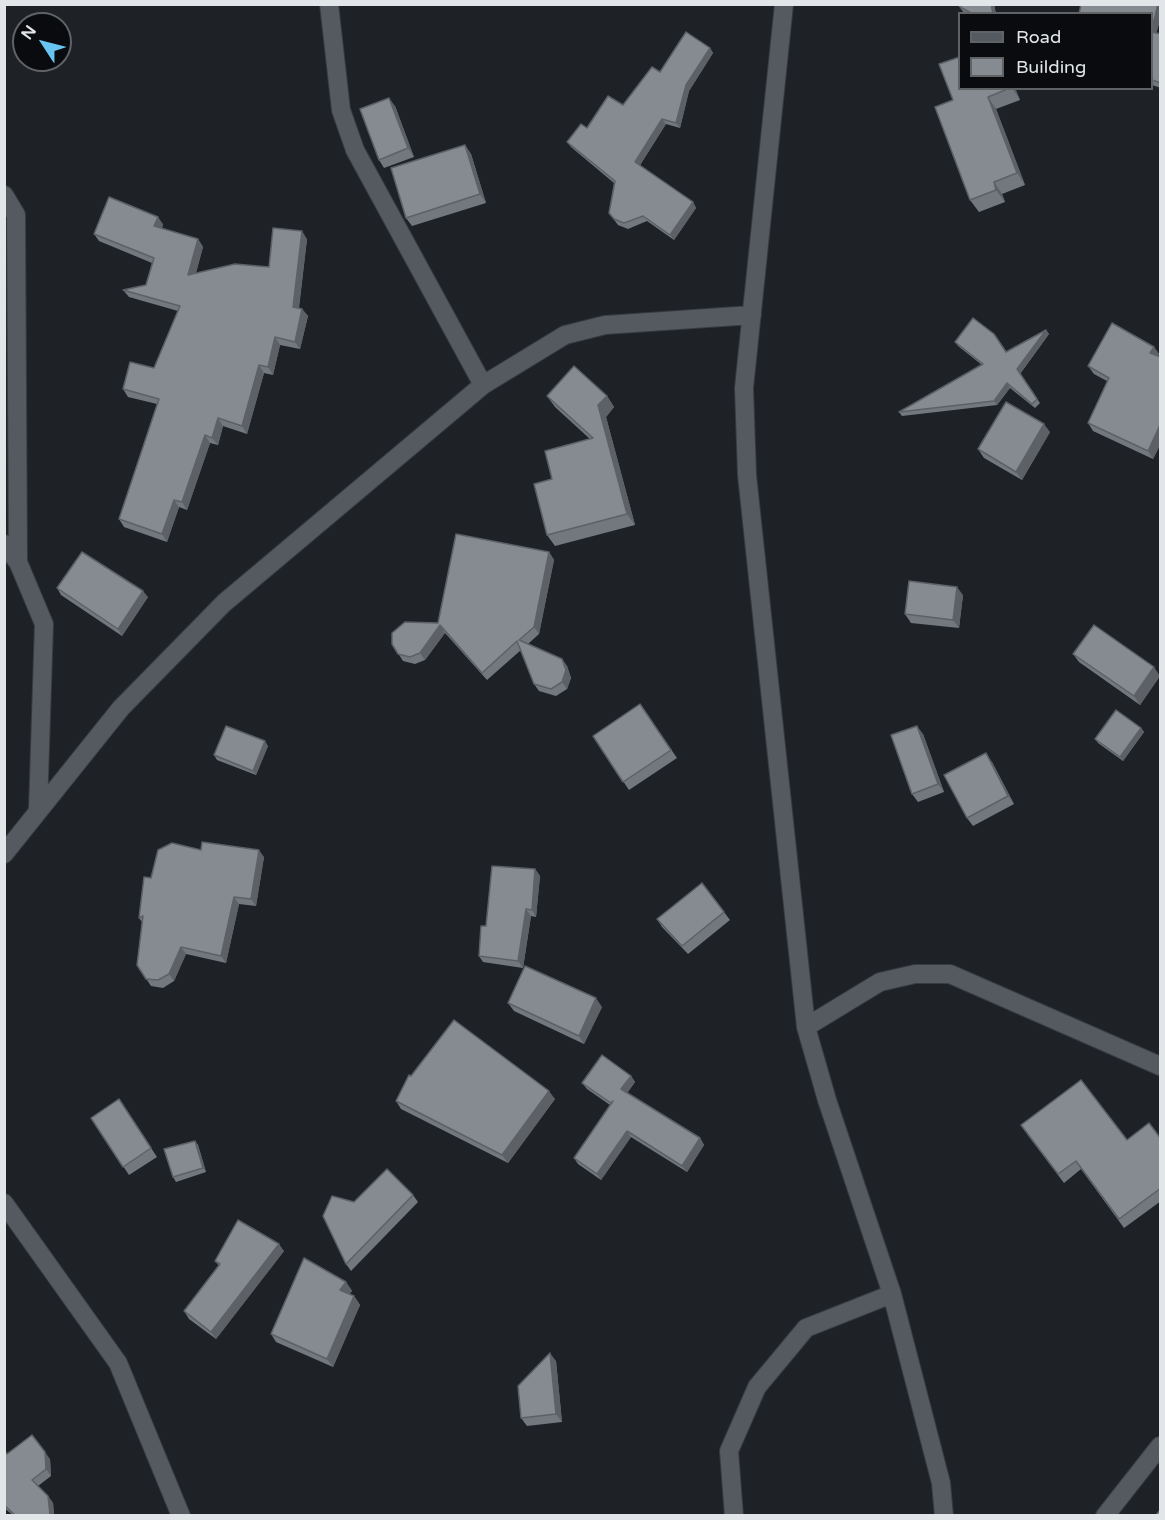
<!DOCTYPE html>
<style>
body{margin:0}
#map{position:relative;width:1165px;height:1520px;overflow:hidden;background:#1e2227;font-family:"Varela Round",sans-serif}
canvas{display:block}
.frame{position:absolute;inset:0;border:6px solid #e3e6e9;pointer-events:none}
.legend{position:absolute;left:958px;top:12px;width:195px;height:78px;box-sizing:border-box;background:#090b0e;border:2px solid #606366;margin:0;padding:8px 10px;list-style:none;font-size:18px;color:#e3e6e9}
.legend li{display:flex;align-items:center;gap:12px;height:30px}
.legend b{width:30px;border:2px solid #606366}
.north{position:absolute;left:12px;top:12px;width:60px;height:60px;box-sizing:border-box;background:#090b0e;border:2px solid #606366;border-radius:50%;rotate:306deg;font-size:16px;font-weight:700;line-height:24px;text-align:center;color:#e3e6e9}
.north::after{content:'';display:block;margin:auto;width:21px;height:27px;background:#68c4f0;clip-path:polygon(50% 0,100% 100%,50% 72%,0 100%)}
</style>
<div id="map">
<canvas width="1165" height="1520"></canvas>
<div class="frame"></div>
<ul class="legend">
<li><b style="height:8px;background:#555a60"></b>Road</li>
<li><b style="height:16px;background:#858b91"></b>Building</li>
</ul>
<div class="north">N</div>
</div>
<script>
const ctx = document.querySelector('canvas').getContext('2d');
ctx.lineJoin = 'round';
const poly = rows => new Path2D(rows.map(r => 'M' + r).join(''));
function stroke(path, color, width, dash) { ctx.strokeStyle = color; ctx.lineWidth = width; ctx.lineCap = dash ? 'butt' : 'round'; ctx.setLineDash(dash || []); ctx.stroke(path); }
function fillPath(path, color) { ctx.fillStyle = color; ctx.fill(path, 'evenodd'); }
const street = poly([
 [329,4,341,110,355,150,483,385],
 [784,4,744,388,747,475,806,1027,827,1100,892,1294,941,1483,944,1516],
 [4,195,16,215,18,562],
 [4,544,18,562,44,624,38,809],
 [4,854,121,708,224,603,483,385,565,335,605,325,752,315],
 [806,1027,880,982,915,974,950,974,1160,1066],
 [4,1203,118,1363,181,1516],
 [734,1516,729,1451,757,1387,806,1328,892,1294],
 [1105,1516,1160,1446]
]);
const wall = poly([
 [957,4,994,4,996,14,965,14],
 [1161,4,1161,17,1156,33,1161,34,1161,88,1152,85,1152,14],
 [710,48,713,53,689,91,680,128,666,124,640,165,693,202,696,208,674,240,647,221,628,229,618,225,609,213,614,183,571,147,567,142,623,105,660,72],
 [960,88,1015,88,1020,100,996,109,1025,185,1002,194,1005,202,979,212,970,200,953,100],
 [395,106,414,157,384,168,379,160],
 [465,145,471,154,486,203,412,226,406,218],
 [163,224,162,229,198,239,203,247,196,273,269,267,307,239,299,308,302,309,308,316,300,349,280,345,273,375,264,373,247,434,223,426,218,445,210,443,187,510,179,507,167,542,124,527,119,519,157,404,128,397,123,389,154,368,178,311,129,297,123,290,146,285,152,263,99,241,94,234],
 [1046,330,1049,334,1020,374,1040,403,1035,408,1010,388,997,405,902,416,899,412,982,365,958,346,955,342,1006,352],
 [1154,347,1159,354,1158,356,1161,357,1161,443,1153,459,1093,431,1088,423,1107,381,1094,374,1088,366],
 [547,396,607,396,614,407,606,417,635,525,555,546,547,535,552,479,590,439,555,407],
 [1050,432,1022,480,984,458,978,449],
 [549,552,554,560,539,634,528,644,562,659,567,666,571,678,567,689,556,696,539,691,534,684,521,650,487,680,445,633,425,660,415,664,403,661,392,644,438,623],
 [57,588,148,597,122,636,61,595],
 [963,595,959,628,911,623,905,614],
 [1073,654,1160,676,1140,705,1079,662],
 [640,704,677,758,629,790,593,736],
 [1141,728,1144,732,1123,761,1098,743,1095,739],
 [923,734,944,792,918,802,912,794],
 [268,746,256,775,217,760,214,755],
 [992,762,1014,804,973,826,967,818],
 [201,850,264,857,256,906,239,904,226,963,186,954,174,981,163,988,151,986,137,965,142,922,139,918],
 [535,869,540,876,536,917,531,916,523,968,483,962,479,956,486,926],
 [724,912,730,920,688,954,662,927,657,919],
 [508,1003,602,1007,584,1044,514,1011],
 [411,1076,555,1099,508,1163,401,1109,396,1101],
 [631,1076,635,1082,627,1093,700,1138,704,1145,687,1172,631,1137,601,1180,578,1164,574,1158,610,1105,587,1089,582,1083],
 [119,1099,157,1157,129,1175,91,1118],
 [1027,1134,1127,1140,1161,1139,1161,1201,1124,1228,1081,1169,1064,1183],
 [195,1141,198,1145,206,1172,176,1182,173,1177],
 [413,1195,418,1202,351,1271,346,1264,354,1202],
 [284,1251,216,1339,189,1319,184,1311,219,1266,215,1261],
 [346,1282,352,1291,349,1294,354,1296,360,1305,333,1367,276,1342,271,1334],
 [556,1361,562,1422,527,1426,521,1418],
 [4,1450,7,1454,50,1459,51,1476,38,1486,48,1496,53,1503,54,1515,13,1515,4,1508]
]);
const shadedWall = poly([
 [991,4,994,4,996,14,993,14],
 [1158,4,1161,4,1161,17,1155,38,1152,33,1152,29],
 [710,48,713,53,689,91,680,128,676,123,686,85],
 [1012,88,1015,88,1020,100],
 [988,97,996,109,1025,185,1017,173],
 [389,98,395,106,414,157,408,148],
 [662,119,666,124,639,167,635,162],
 [465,145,471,154,486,203,480,194],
 [994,182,1002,194,1005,202,996,190],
 [693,202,696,208,674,240,670,235],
 [158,217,163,224,159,234,154,226],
 [302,231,307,239,298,314,293,307],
 [198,239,203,247,193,283,188,275],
 [302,309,308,316,300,349,295,342],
 [1046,330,1049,334,1020,374,1040,403,1017,369],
 [275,337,280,345,273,375,268,367],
 [1154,347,1159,354,1156,361,1150,353],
 [259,365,264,373,247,434,242,426],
 [1007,383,1010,388,997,405,994,401],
 [607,396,614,407,606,417,635,525,627,514,598,405],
 [218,418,223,426,218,445,212,438],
 [1044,424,1050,432,1022,480,1016,472],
 [1160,425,1161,443,1153,459,1148,451],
 [205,435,210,443,187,510,182,502],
 [174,500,179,507,167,542,162,534],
 [549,552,554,560,539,634,534,627],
 [957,587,963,595,959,628,953,620],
 [143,591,148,597,122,636,118,629],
 [440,625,445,633,425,660,420,653],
 [562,659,567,666,571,678,567,689,562,682],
 [1154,667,1160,676,1140,705,1134,696],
 [917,726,923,734,944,792,938,784],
 [1141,728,1144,732,1123,761,1120,757],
 [265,741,268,746,256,775,253,771],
 [986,753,992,762,1014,804,1008,796],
 [259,850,264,857,256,906,251,899],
 [535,869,540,876,536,917,532,910],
 [234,897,239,904,226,963,221,956],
 [526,909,531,916,523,968,518,961],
 [181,947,186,954,174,981,169,974],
 [596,998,602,1007,584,1044,579,1036],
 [631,1076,635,1082,626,1095,621,1089],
 [549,1091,555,1099,508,1163,502,1155],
 [627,1131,631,1137,601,1180,597,1174],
 [700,1138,704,1145,687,1172,682,1166],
 [195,1141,198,1145,206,1172,203,1168],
 [279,1244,284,1251,216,1339,211,1332],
 [346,1282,352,1291,346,1299,340,1290],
 [354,1296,360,1305,333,1367,327,1359],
 [550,1353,556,1361,562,1422,556,1414],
 [45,1452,50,1459,51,1476,46,1469],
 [48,1496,53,1503,54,1515,50,1515]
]);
const building = poly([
 [958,4,991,4,993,14,973,14,962,8,958,4],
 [1081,4,1158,4,1152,29,1152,14,1079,14,1081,4],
 [686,32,710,48,686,85,676,123,662,119,635,162,693,202,670,235,643,216,624,223,614,219,609,213,615,181,567,142,581,124,587,128,608,96,623,105,652,67,660,72,686,32],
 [1152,32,1161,34,1161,83,1152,80,1152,32],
 [960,57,960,88,1010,88,988,97,1017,173,994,182,996,190,970,200,935,107,953,100,939,64,960,57],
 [389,98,408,148,379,160,360,109,389,98],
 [465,145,480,194,406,218,391,168,465,145],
 [109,197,158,217,154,226,198,239,188,275,235,264,269,267,273,228,302,231,293,307,302,309,295,342,275,337,268,367,259,365,242,426,218,418,212,438,205,435,182,502,174,500,162,534,119,519,159,399,123,389,130,362,154,368,180,306,123,290,146,285,154,258,94,234,109,197],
 [973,318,994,334,1006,352,1046,330,1017,369,1037,399,1032,404,1007,383,994,401,899,412,983,364,955,342,973,318],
 [1112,323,1154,347,1150,353,1161,357,1161,425,1160,425,1148,451,1088,423,1109,378,1088,366,1112,323],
 [574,366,607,396,598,405,627,514,547,535,534,484,552,479,545,451,593,438,547,396,574,366],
 [1006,402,1044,424,1016,472,978,449,1006,402],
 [456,534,549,552,534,627,519,640,562,659,566,670,562,682,551,689,534,684,517,641,482,673,440,625,420,653,410,657,398,654,392,644,392,633,405,622,438,623,456,534],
 [82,552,143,591,118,629,57,588,82,552],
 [909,581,957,587,953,620,905,614,909,581],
 [1094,625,1154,667,1134,696,1073,654,1094,625],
 [640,704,671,750,623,782,593,736,640,704],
 [1116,710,1141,728,1120,757,1095,739,1116,710],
 [226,726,265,741,253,771,214,755,226,726],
 [917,726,938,784,912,794,891,735,917,726],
 [986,753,1008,796,967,818,944,775,986,753],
 [202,842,259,850,251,899,234,897,221,956,181,947,169,974,158,980,146,979,137,965,143,916,139,918,144,877,151,878,158,850,172,843,201,850,202,842],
 [492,866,535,869,532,910,526,909,518,961,479,956,481,926,486,926,492,866],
 [702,883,724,912,682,946,657,919,702,883],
 [525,966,596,998,579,1036,508,1003,525,966],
 [454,1020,549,1091,502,1155,396,1101,409,1075,411,1076,454,1020],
 [602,1055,631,1076,621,1089,700,1138,682,1166,627,1131,597,1174,574,1158,613,1101,611,1103,582,1083,602,1055],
 [1081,1080,1127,1140,1149,1123,1161,1139,1161,1188,1119,1219,1076,1161,1058,1174,1021,1125,1081,1080],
 [119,1099,151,1148,123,1167,91,1118,119,1099],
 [195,1141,203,1168,173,1177,164,1149,195,1141],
 [387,1169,413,1195,346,1264,323,1216,332,1196,354,1202,387,1169],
 [238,1220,279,1244,211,1332,184,1311,220,1264,215,1261,238,1220],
 [304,1258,346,1282,340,1290,354,1296,327,1359,271,1334,304,1258],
 [550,1353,556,1414,521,1418,518,1386,550,1353],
 [32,1435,45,1452,46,1469,32,1480,48,1496,50,1515,15,1515,4,1505,4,1450,7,1454,32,1435],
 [1161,1509,1161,1515,1156,1515,1161,1509]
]);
stroke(street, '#383c40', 20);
stroke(street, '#555a60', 18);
fillPath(wall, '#72787d');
fillPath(shadedWall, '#5d6166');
fillPath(building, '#858b91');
stroke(building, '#5d6166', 1.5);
</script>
